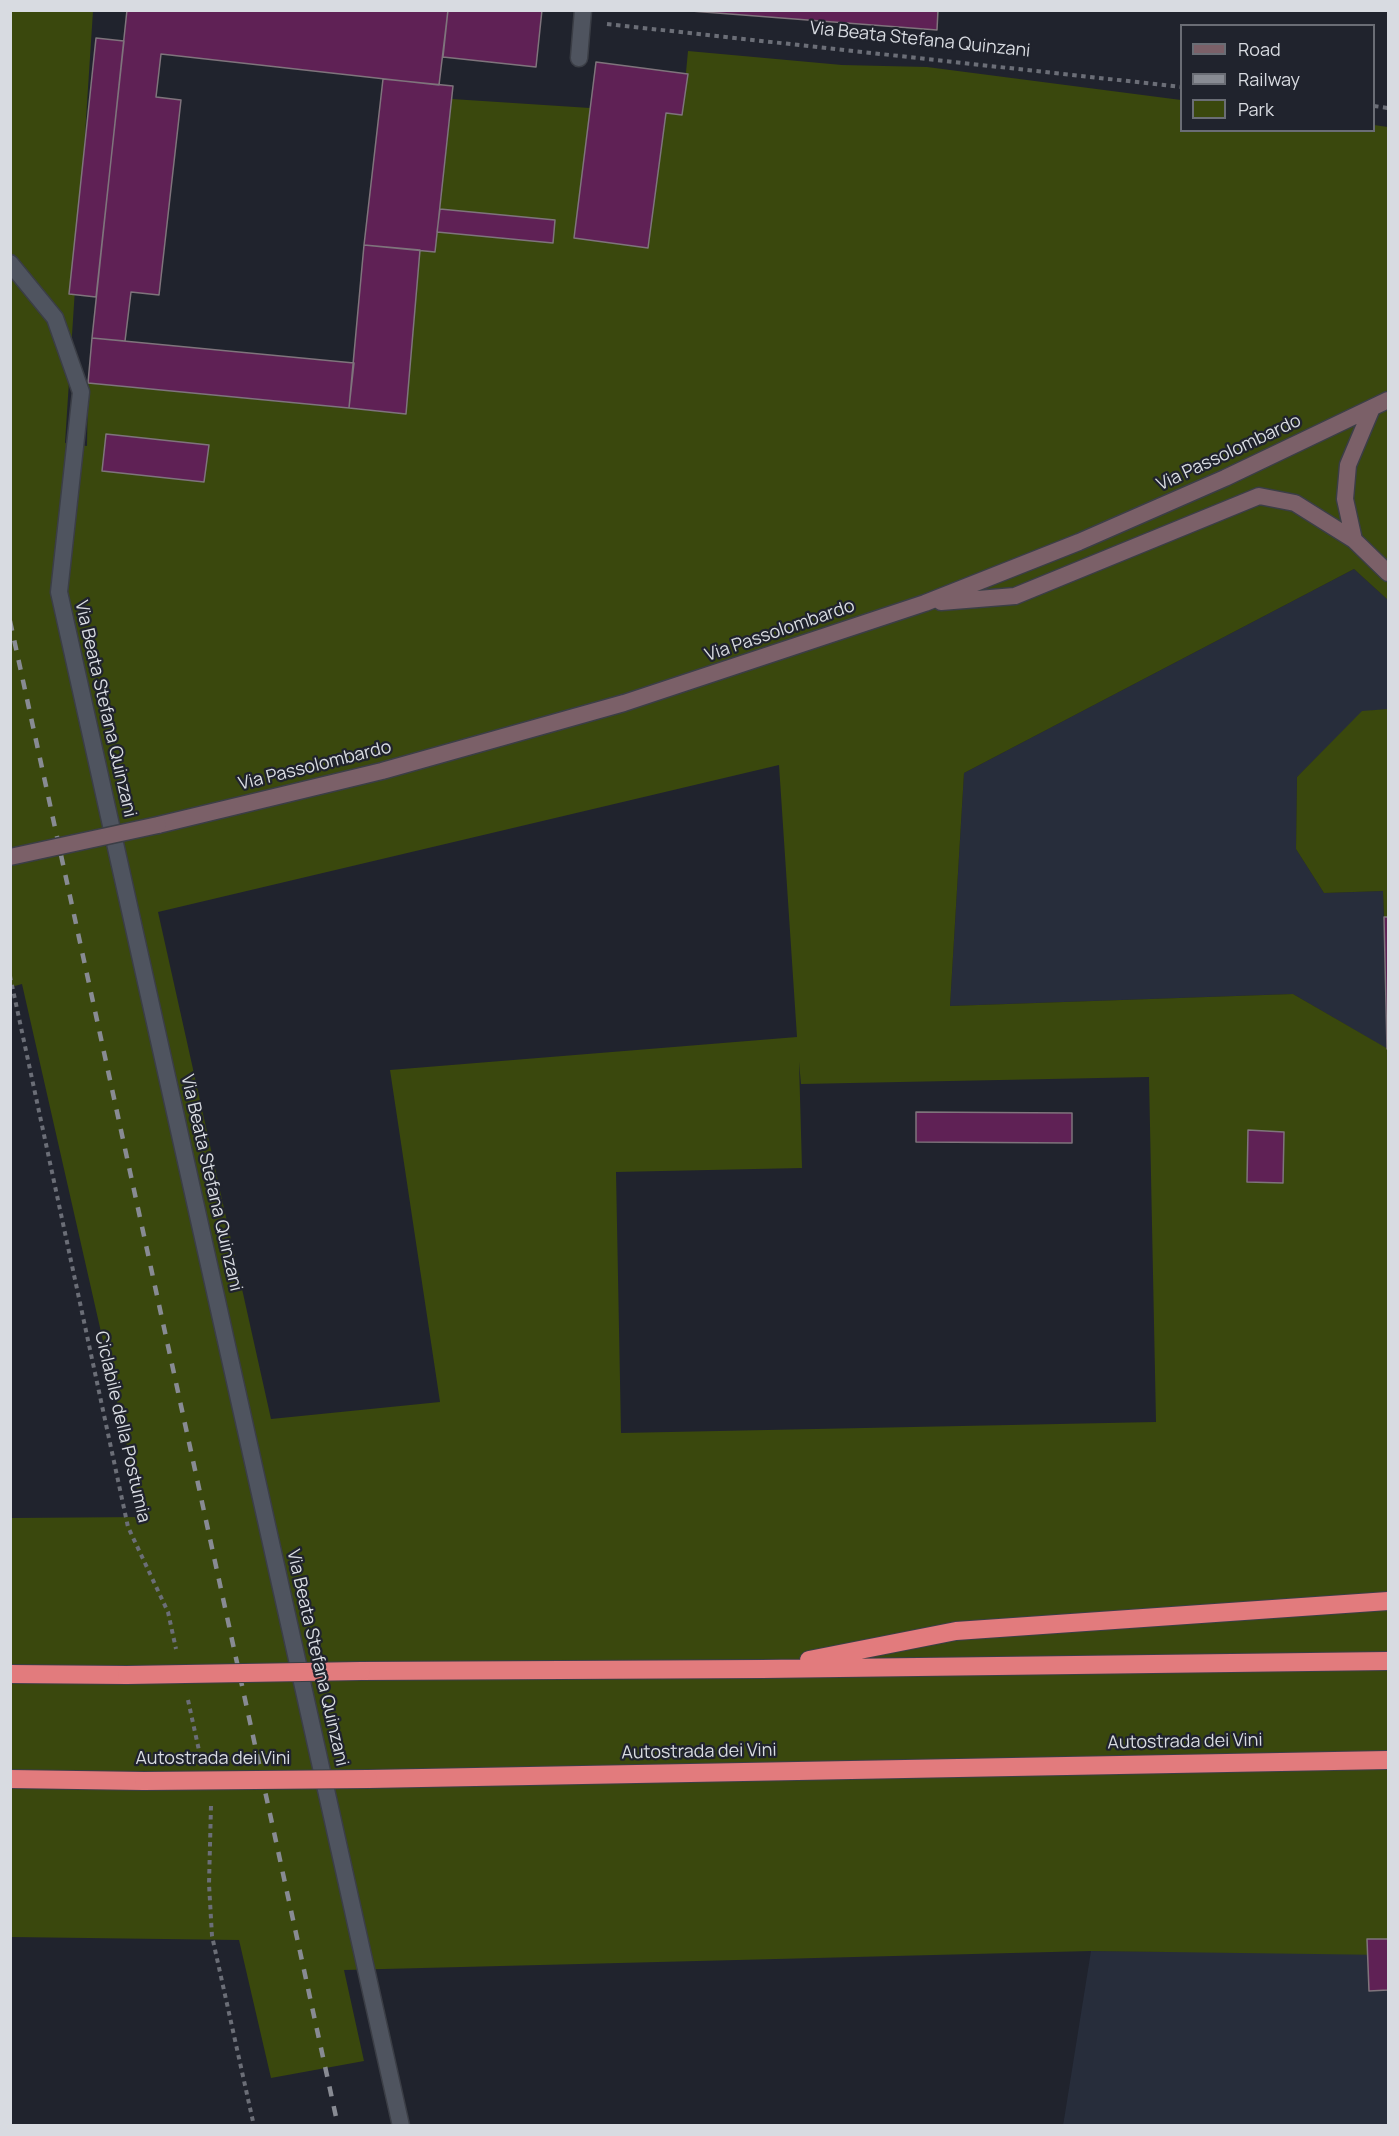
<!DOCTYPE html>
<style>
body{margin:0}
#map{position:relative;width:1399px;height:2136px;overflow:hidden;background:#20232d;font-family:Manrope,sans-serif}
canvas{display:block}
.frame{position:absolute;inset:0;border:12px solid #d8dbe1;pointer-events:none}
.legend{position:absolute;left:1180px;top:24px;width:195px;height:108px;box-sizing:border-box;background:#20232d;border:2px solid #6a6d75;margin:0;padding:8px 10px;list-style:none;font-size:18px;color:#d8dbe1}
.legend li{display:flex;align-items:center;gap:12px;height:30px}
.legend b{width:30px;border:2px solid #6a6d75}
</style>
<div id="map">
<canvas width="1399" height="2136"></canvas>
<div class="frame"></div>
<ul class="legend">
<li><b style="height:8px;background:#7b6068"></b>Road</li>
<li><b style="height:8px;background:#888b93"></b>Railway</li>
<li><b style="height:16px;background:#3a480d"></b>Park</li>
</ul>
</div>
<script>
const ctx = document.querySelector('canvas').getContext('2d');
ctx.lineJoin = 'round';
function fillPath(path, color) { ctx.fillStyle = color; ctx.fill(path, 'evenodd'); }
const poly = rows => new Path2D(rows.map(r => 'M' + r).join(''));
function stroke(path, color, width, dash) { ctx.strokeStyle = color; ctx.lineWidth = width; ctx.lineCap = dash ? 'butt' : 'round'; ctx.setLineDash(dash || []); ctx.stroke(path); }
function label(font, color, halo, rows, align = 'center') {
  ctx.font = font + ' Manrope,sans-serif'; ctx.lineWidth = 4.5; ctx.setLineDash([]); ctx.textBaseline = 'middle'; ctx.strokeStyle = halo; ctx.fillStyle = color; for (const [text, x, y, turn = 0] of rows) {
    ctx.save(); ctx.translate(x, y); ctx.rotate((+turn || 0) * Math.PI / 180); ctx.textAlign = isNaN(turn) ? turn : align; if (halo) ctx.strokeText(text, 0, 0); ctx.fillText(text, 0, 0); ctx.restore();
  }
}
const built = poly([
 [1354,569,1388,600,1388,709,1362,712,1297,777,1296,849,1324,893,1383,891,1387,1049,1293,994,950,1006,964,773],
 [1091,1951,1388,1953,1388,2125,1063,2126]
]);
const green = poly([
 [11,11,93,11,65,443,87,446,88,383,406,414,420,250,435,252,452,99,590,108,574,238,648,248,666,113,682,115,688,51,842,65,927,67,1181,100,1182,130,1374,130,1374,125,1388,127,1388,600,1354,569,964,773,950,1006,1293,994,1388,1049,1388,1955,1091,1951,344,1970,364,2061,271,2078,239,1940,11,1937,11,1518,143,1517,22,984,11,987],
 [779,765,797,1037,390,1070,440,1402,271,1419,158,912],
 [799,1062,801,1084,1149,1077,1156,1422,621,1433,616,1172,802,1168],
 [1388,709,1388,917,1384,917,1383,891,1324,893,1296,849,1297,777,1362,711]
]);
const building = poly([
 [127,10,448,10,439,85,161,54,156,97,181,100,159,295,131,292,125,341,92,338,127,10],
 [448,10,542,10,536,67,443,57,448,10],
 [678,10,938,10,937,30,678,10],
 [96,38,124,41,96,297,69,294,96,38],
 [596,62,688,74,682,115,666,113,648,248,574,238,596,62],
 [383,79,453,86,435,252,364,245,383,79],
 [440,209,555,220,553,243,437,232,440,209],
 [364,245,420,250,406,414,349,408,364,245],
 [92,338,354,363,349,408,88,383,92,338],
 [106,434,209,445,204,482,102,471,106,434],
 [1384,917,1388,917,1388,1049,1387,1049,1384,917],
 [916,1112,1072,1113,1072,1143,916,1142,916,1112],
 [1248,1130,1284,1132,1283,1183,1247,1182,1248,1130],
 [1367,1939,1388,1939,1388,1990,1369,1991,1367,1939]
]);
const path = poly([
 [607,24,1182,87],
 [1374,106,1388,108],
 [10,888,10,915],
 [10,976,128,1527,168,1612,176,1649],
 [188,1700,200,1755],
 [211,1806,209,1884,212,1936,254,2126]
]);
const service = poly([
 [579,58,583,10],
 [10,263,55,318,81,392,59,592,401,2126]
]);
const secondary = poly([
 [1354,540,1345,499,1348,465,1372,408],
 [941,602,1015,596,1259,496,1295,503,1354,540,1388,573],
 [158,825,382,771,624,703,925,603,1079,542,1225,478,1388,400]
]);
const motorway = poly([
 [809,1660,956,1631,1388,1601],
 [361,1671,762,1669,1388,1661],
 [10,1674,127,1675],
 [10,1779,144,1781],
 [368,1779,1388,1760]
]);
const rail = poly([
 [10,621,338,2126]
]);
const secondaryBridge = poly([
 [10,857,158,825]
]);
const motorwayBridge = poly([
 [127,1675,361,1671],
 [144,1781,368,1779]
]);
const streetNames = [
 ["Via Beata Stefana Quinzani",920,40,6],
 ["Via Passolombardo",1229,453,-25],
 ["Via Passolombardo",780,631,-19],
 ["Via Beata Stefana Quinzani",105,709,77],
 ["Via Passolombardo",315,766,-14],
 ["Via Beata Stefana Quinzani",211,1183,77],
 ["Ciclabile della Postumia",122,1427,77],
 ["Via Beata Stefana Quinzani",317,1658,77],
 ["Autostrada dei Vini",1185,1742,-1],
 ["Autostrada dei Vini",699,1752,-1],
 ["Autostrada dei Vini",213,1759]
];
fillPath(built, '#272d3b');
fillPath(green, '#3a480d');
fillPath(building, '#5f2155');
stroke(building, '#7f747c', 1.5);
stroke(service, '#3b3e46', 19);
stroke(secondary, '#3b3e46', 19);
stroke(motorway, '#3b3e46', 20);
stroke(path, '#6b6e77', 4, [4.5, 4.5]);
stroke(service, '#4f545f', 16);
stroke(secondary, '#7b6068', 16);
stroke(motorway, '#e27b7d', 18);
stroke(rail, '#888b93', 4.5, [10, 10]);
stroke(secondaryBridge, '#3b3e46', 19, []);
stroke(motorwayBridge, '#3b3e46', 20, []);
stroke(secondaryBridge, '#7b6068', 16);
stroke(motorwayBridge, '#e27b7d', 18);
label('18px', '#d8dbe1', '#20232d', streetNames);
</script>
